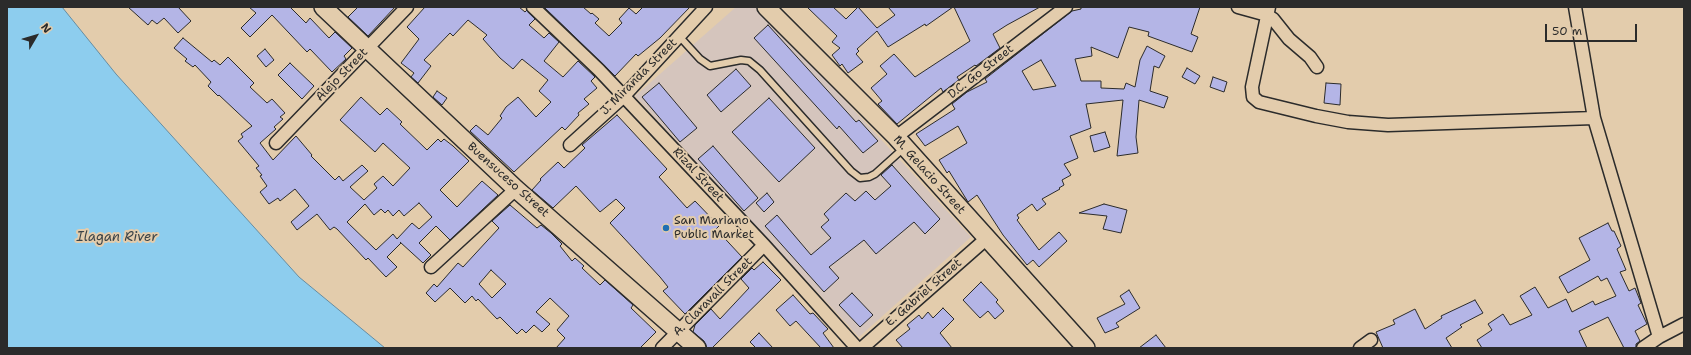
<!DOCTYPE html>
<style>
body{margin:0}
#map{position:relative;width:1691px;height:355px;overflow:hidden;background:#e3ccac;font-family:"Shantell Sans",sans-serif}
canvas{display:block}
.frame{position:absolute;inset:0;border:8px solid #2b2b2b;pointer-events:none}
.north{position:absolute;left:16px;top:16px;width:40px;height:40px;-webkit-text-stroke:3px #e3ccac;paint-order:stroke;rotate:52deg;font-size:11px;font-weight:700;line-height:16px;text-align:center;color:#2b2b2b}
.north::after{content:'';display:block;margin:auto;width:14px;height:18px;background:#2b2b2b;clip-path:polygon(50% 0,100% 100%,50% 72%,0 100%)}
.scale{position:absolute;left:1545px;top:24px;width:92px;height:18px;box-sizing:border-box;border:2px solid #2b2b2b;border-top:0;padding-left:5px;font-size:12px;line-height:14px;white-space:nowrap;color:#2b2b2b;-webkit-text-stroke:3px #e3ccac;paint-order:stroke}
</style>
<div id="map">
<canvas width="1691" height="355"></canvas>
<div class="frame"></div>
<div class="north">N</div>
<div class="scale">50 m</div>
</div>
<script>
const ctx = document.querySelector('canvas').getContext('2d');
ctx.lineJoin = 'round';
function fillPath(path, color) { ctx.fillStyle = color; ctx.fill(path, 'evenodd'); }
const poly = rows => new Path2D(rows.map(r => 'M' + r).join(''));
function stroke(path, color, width, dash) { ctx.strokeStyle = color; ctx.lineWidth = width; ctx.lineCap = dash ? 'butt' : 'round'; ctx.setLineDash(dash || []); ctx.stroke(path); }
function label(font, color, halo, rows, align = 'center') {
  ctx.font = font + ' "Shantell Sans",sans-serif'; ctx.lineWidth = 4; ctx.setLineDash([]); ctx.textBaseline = 'middle'; ctx.strokeStyle = halo; ctx.fillStyle = color; for (const [text, x, y, turn = 0] of rows) {
    ctx.save(); ctx.translate(x, y); ctx.rotate((+turn || 0) * Math.PI / 180); ctx.textAlign = isNaN(turn) ? turn : align; if (halo) ctx.strokeText(text, 0, 0); ctx.fillText(text, 0, 0); ctx.restore();
  }
}
const built = poly([
 [736,7,759,7,971,237,859,337,635,96]
]);
const water = poly([
 [7,7,62,7,116,74,299,277,385,348,7,348,7,7]
]);
const building = poly([
 [128,7,178,7,191,21,178,33,164,18,157,24,152,20,148,25,128,7],
 [249,7,290,7,306,23,310,18,329,38,335,32,352,48,344,56,346,59,332,72,310,49,307,52,272,15,250,37,241,28,256,13,249,7],
 [358,7,395,7,368,36,348,17,358,7],
 [425,7,519,7,525,12,527,10,535,19,529,25,544,38,549,33,559,42,544,61,563,77,578,61,595,77,591,81,597,88,584,99,589,104,578,113,579,115,565,130,562,127,514,172,470,131,476,125,488,135,502,118,500,116,506,107,518,97,536,117,551,102,539,91,548,80,522,59,513,69,500,58,483,39,487,35,468,20,453,36,450,33,424,60,431,66,418,83,411,77,414,73,401,63,419,39,407,27,425,7],
 [544,7,583,7,591,14,592,13,599,19,595,23,609,36,622,23,619,19,629,8,636,14,643,7,690,7,660,38,638,56,636,54,615,76,544,7],
 [807,7,833,7,846,19,858,7,877,28,895,15,888,7,953,7,926,26,925,24,888,47,877,31,857,49,859,51,856,54,863,62,848,73,842,64,840,66,832,55,840,48,832,42,837,36,807,7],
 [954,7,1040,7,1007,25,993,34,1000,48,976,66,975,65,957,77,959,80,943,92,941,88,897,124,878,104,882,101,871,88,887,74,880,66,894,54,915,77,970,41,954,7],
 [1081,7,1200,7,1191,34,1198,37,1192,52,1148,36,1149,32,1129,27,1118,58,1091,47,1092,56,1075,59,1081,81,1101,81,1101,88,1124,89,1126,83,1135,87,1140,60,1147,46,1165,56,1159,68,1154,66,1150,91,1168,97,1164,108,1139,100,1136,137,1138,153,1117,156,1123,100,1086,104,1091,128,1070,136,1078,158,1064,164,1071,175,1062,180,1064,185,1059,188,1060,189,1042,199,1046,204,1037,211,1032,204,1017,215,1019,218,1017,220,1039,250,1059,232,1067,241,1039,267,1033,260,1027,265,1003,235,977,195,968,202,949,171,947,173,939,160,967,143,958,126,925,146,916,134,955,109,952,104,967,92,987,82,985,79,1072,11,1081,9,1081,7],
 [1041,60,1056,86,1033,90,1022,71,1041,60],
 [768,25,856,122,859,120,878,141,863,153,839,126,837,129,754,38,768,25],
 [183,38,212,62,214,60,220,65,228,57,254,83,250,87,267,103,272,99,285,113,280,117,283,119,274,127,276,129,260,143,273,160,296,136,312,155,311,156,335,180,339,176,343,181,362,165,368,171,350,187,364,200,377,188,374,184,383,176,393,186,410,168,383,143,375,152,340,120,361,97,380,115,387,108,402,122,400,124,427,150,438,139,441,142,444,139,453,146,469,161,440,190,457,207,482,181,498,195,450,240,436,226,419,243,431,255,423,263,400,242,401,243,387,257,397,267,386,277,368,258,366,260,337,229,334,227,330,230,317,214,297,230,291,222,309,206,295,189,280,201,278,198,269,204,260,192,267,186,260,176,262,175,256,168,259,166,238,141,243,137,241,134,252,126,219,95,218,96,208,86,211,82,195,65,193,67,185,61,187,59,174,48,183,38],
 [419,203,432,217,419,229,412,223,397,239,393,234,376,250,347,222,365,204,374,215,381,209,385,213,388,210,393,216,399,210,404,216,419,203],
 [265,49,274,60,266,67,257,56,265,49],
 [290,63,314,86,302,99,278,75,290,63],
 [1187,68,1200,76,1195,84,1182,77,1187,68],
 [736,69,751,86,721,112,707,95,736,69],
 [1213,77,1227,82,1224,92,1210,87,1213,77],
 [659,83,697,128,680,142,642,97,659,83],
 [1326,83,1341,84,1340,105,1324,103,1326,83],
 [437,91,447,98,442,105,433,97,437,91],
 [769,98,815,148,779,182,732,132,769,98],
 [617,115,667,169,659,177,687,208,695,201,719,226,716,229,742,257,685,314,663,291,668,287,660,277,610,223,625,208,616,199,600,212,576,186,553,208,532,190,541,180,540,179,558,162,564,168,585,148,582,145,617,115],
 [1105,132,1110,147,1094,152,1090,136,1105,132],
 [713,146,758,198,744,211,698,159,713,146],
 [892,165,940,219,925,234,914,222,876,254,864,240,829,267,839,278,824,292,765,226,777,215,811,255,831,238,821,227,829,220,824,214,846,193,855,201,866,191,875,200,891,186,881,175,892,165],
 [767,193,774,202,764,212,756,203,767,193],
 [1104,204,1127,210,1121,233,1103,229,1107,216,1079,213,1104,204],
 [510,205,537,228,541,225,551,233,562,244,560,246,572,261,575,258,584,266,582,268,600,285,605,280,633,305,631,308,656,332,640,348,556,348,565,338,557,330,569,316,550,298,536,312,550,324,542,332,534,325,526,333,522,329,517,334,500,317,497,319,478,299,476,301,472,296,465,303,450,288,435,302,426,293,434,284,437,287,458,263,463,267,499,228,492,221,510,205],
 [491,270,506,284,492,298,479,284,491,270],
 [1608,223,1612,231,1614,231,1621,246,1617,249,1626,270,1620,272,1629,291,1635,288,1641,303,1638,305,1647,324,1635,331,1640,341,1636,344,1636,348,1624,348,1608,317,1579,331,1587,348,1482,348,1477,340,1492,330,1488,324,1503,314,1510,325,1532,315,1520,296,1535,287,1548,308,1566,299,1572,312,1593,301,1595,305,1616,296,1607,278,1601,281,1598,276,1568,293,1559,277,1590,260,1579,238,1608,223],
 [763,262,781,280,712,348,707,348,704,341,693,332,695,325,711,309,720,319,749,288,741,279,752,268,754,270,763,262],
 [981,282,998,300,996,302,1004,311,995,319,988,311,980,318,963,300,981,282],
 [1129,290,1140,308,1116,323,1119,327,1105,333,1097,318,1125,304,1120,296,1129,290],
 [852,293,873,315,860,327,839,305,852,293],
 [793,295,810,314,813,313,828,329,823,333,834,348,821,348,796,321,790,326,776,310,793,295],
 [1475,300,1483,313,1460,325,1462,327,1446,338,1452,348,1383,348,1376,332,1395,324,1393,320,1415,309,1425,329,1442,318,1441,316,1475,300],
 [943,308,954,319,940,333,952,348,903,348,896,340,910,329,907,325,919,315,922,319,928,312,933,318,943,308],
 [759,333,773,348,756,348,750,342,759,333],
 [1156,335,1166,348,1139,348,1156,335]
]);
const lane = poly([
 [679,36,700,59,710,66,741,60,749,61,760,70,851,171,860,178,869,177,875,174,905,147]
]);
const street = poly([
 [533,7,599,70,764,245,857,348],
 [1238,7,1267,15,1273,19,1289,39,1310,57,1317,67],
 [1269,7,1252,87,1253,97,1259,102,1316,116,1348,122,1388,125,1594,118],
 [1575,7,1594,118,1659,337],
 [896,137,1066,7],
 [276,143,407,7],
 [570,145,624,96,706,7],
 [431,267,516,189],
 [662,348,764,245],
 [862,348,986,239],
 [1360,348,1371,340],
 [1643,348,1659,337,1684,324]
]);
const secondary = poly([
 [323,7,516,189,697,348],
 [766,7,896,137,1086,348]
]);
const markers = [
 [666,228,4,"#1f6fb2"]
];
const streetNames = [
 ["D.C. Go Street",981,72,-38],
 ["Alejo Street",342,75,-46],
 ["J. Miranda Street",639,77,-45],
 ["Rizal Street",698,175,47],
 ["M. Gelacio Street",929,175,48],
 ["Buensuceso Street",508,180,42],
 ["E. Gabriel Street",924,293,-41],
 ["A. Claravall Street",713,297,-45]
];
const poiNames = [
 ["San Mariano",674,221],
 ["Public Market",674,235]
];
const waterNames = [
 ["Ilagan River",117,238]
];
fillPath(built, '#d5c5bd');
fillPath(water, '#8dcdee');
stroke(water, '#668ca0', 1);
fillPath(building, '#b4b5e6');
stroke(building, '#2b2b2b', 1);
stroke(lane, '#2b2b2b', 9);
stroke(street, '#2b2b2b', 15);
stroke(secondary, '#2b2b2b', 20);
stroke(lane, '#e3ccac', 6);
stroke(street, '#e3ccac', 12);
stroke(secondary, '#e3ccac', 17);
for (const [x, y, r, color] of markers) { const dot = new Path2D(); dot.arc(x, y, r, 0, 2 * Math.PI); ctx.fillStyle = color; ctx.fill(dot); stroke(dot, '#e3ccac', 1.5); }
label('12px', '#2b2b2b', '#e3ccac', streetNames);
label('12px', '#2b2b2b', '#e3ccac', poiNames, 'left');
label('italic 13px', '#3a4348', '#e3ccac', waterNames);
</script>
